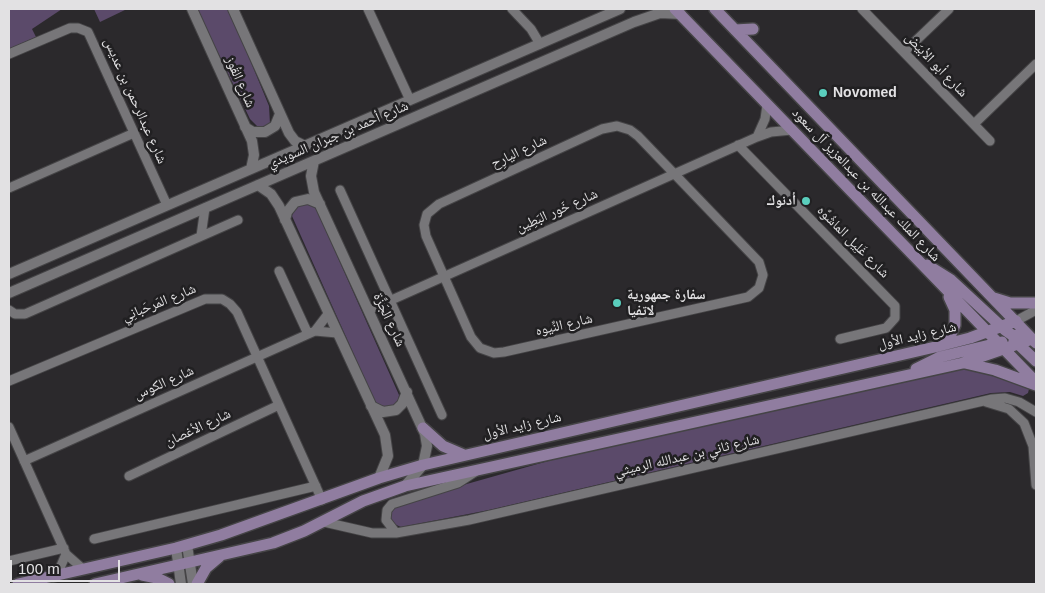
<!DOCTYPE html>
<meta charset="utf-8">
<style>
body{margin:0}
#map{position:relative;width:1045px;height:593px;overflow:hidden;background:#2b292c;font-family:Helvetica,sans-serif}
canvas{display:block}
.frame{position:absolute;inset:0;border:10px solid #e2e1e3;pointer-events:none}
.scale{position:absolute;left:10px;top:560px;width:110px;height:22px;box-sizing:border-box;border:2px solid #e2e1e3;border-top:0;padding-left:6px;font-size:15px;line-height:18px;white-space:nowrap;color:#e2e1e3;-webkit-text-stroke:4px #212022;paint-order:stroke}
</style>
<div id="map">
<canvas width="1045" height="593"></canvas>
<div class="frame"></div>
<div class="scale">100 m</div>
</div>
<script>
const ctx = document.querySelector('canvas').getContext('2d');
ctx.lineJoin = 'round';
function fillPath(path, color) { ctx.fillStyle = color; ctx.fill(path, 'evenodd'); }
const poly = rows => new Path2D(rows.map(r => 'M' + r).join(''));
function stroke(path, color, width, dash) { ctx.strokeStyle = color; ctx.lineWidth = width; ctx.lineCap = dash ? 'butt' : 'round'; ctx.setLineDash(dash || []); ctx.stroke(path); }
function label(font, color, halo, rows, align = 'center') {
  ctx.font = font + ' Helvetica,"Noto Naskh Arabic",sans-serif'; ctx.lineWidth = 5; ctx.setLineDash([]); ctx.textBaseline = 'middle'; ctx.strokeStyle = halo; ctx.fillStyle = color; for (const [text, x, y, turn = 0] of rows) {
    ctx.save(); ctx.translate(x, y); ctx.rotate((+turn || 0) * Math.PI / 180); ctx.textAlign = isNaN(turn) ? turn : align; if (halo) ctx.strokeText(text, 0, 0); ctx.fillText(text, 0, 0); ctx.restore();
  }
}
const green = poly([
 [9,9,62,9,32,29,36,37,9,49],
 [94,9,127,9,100,22],
 [197,9,229,9,269,106,270,124,265,127,258,127,250,119],
 [295,204,314,204,399,395,398,402,388,410,376,404,292,216],
 [968,368,1021,383,1029,389,1028,393,1023,396,1010,392,991,393,489,510,401,527,392,523,389,517,396,504,587,450]
]);
const minor = poly([
 [368,9,410,100],
 [512,9,531,29,540,44],
 [862,9,990,141],
 [904,52,949,9],
 [9,54,70,28,78,28,88,32,167,205],
 [974,124,1036,64],
 [617,126,630,130,638,136,759,262,763,275,759,288,748,297,504,352,494,353,480,348,471,337,426,236,424,225,427,214,439,204,602,129,617,126],
 [757,137,765,119,767,105],
 [738,145,895,306,895,318,886,328,840,339],
 [9,188,134,133],
 [340,190,442,415],
 [201,236,205,208],
 [279,271,308,334],
 [9,310,15,314,25,314,238,220],
 [369,310,757,137,771,132,792,130],
 [1016,321,1036,310],
 [315,331,337,333],
 [9,381,205,299,222,299,230,304,237,312,322,500],
 [986,402,1009,409,1024,423,1033,446,1036,485],
 [9,427,66,554,83,569],
 [24,461,315,331,328,314],
 [129,476,279,405],
 [324,522,372,533,396,533,469,520,992,399,1005,398,1019,402,1036,412],
 [396,533,386,520,387,510,392,504,458,483,475,472],
 [94,539,316,486],
 [9,561,64,548],
 [57,575,66,554]
]);
const tertiary = poly([
 [192,9,252,141,254,155,251,169],
 [233,9,289,133,295,141,305,146],
 [245,127,253,132,265,132,275,126,280,114],
 [314,161,311,176,314,192,425,434,427,446,423,465,405,486],
 [258,185,271,194,279,206,385,435,388,456,379,478],
 [285,220,287,212,295,202,308,199,320,204],
 [9,274,620,9],
 [9,293,634,22,660,13,681,14],
 [371,406,383,412,396,410,402,404,407,392],
 [187,545,193,584],
 [176,548,181,584]
]);
const secondary = poly([
 [675,9,1036,382],
 [715,9,1036,343],
 [735,30,753,29],
 [927,265,951,280,1005,330,1012,335,1032,339],
 [994,298,1010,303,1036,303],
 [1014,340,1036,361],
 [938,345,951,334,955,325,955,310,949,297],
 [965,363,995,370,1036,385],
 [916,369,940,357,1002,342],
 [423,428,443,446,464,455],
 [142,575,157,578,169,584],
 [18,584,176,548,221,535,379,478,423,465,935,347,970,338,1016,321],
 [95,584,273,543,304,531,363,501,405,486,963,363,1032,339],
 [197,584,206,568,219,557]
]);
const markers = [
 [823,93,5,"#5acebd"],
 [806,201,5,"#5acebd"],
 [617,303,5,"#5acebd"]
];
const streetNames = [
 ["شارع أبو الأبيَض",936,65,46],
 ["شارع القُوز",240,82,66],
 ["شارع عبدالرحمن بن عديس",135,101,66],
 ["شارع أحمد بن جبران السويدي",338,135,-23],
 ["شارع اليارِح",519,152,-25],
 ["شارع الملك عبدالله بن عبدالعزيز آل سعود",866,185,46],
 ["شارع خَور البَطِين",557,211,-24],
 ["شارع غَلِيل الماشُوَّه",853,242,45],
 ["شارع المَرحَبانِي",159,303,-22],
 ["شارع الجَزَّة",389,320,65],
 ["شارع النِّيوه",564,325,-13],
 ["شارع زايد الأول",917,336,-13],
 ["شارع الكوس",164,383,-24],
 ["شارع زايد الأول",522,426,-13],
 ["شارع الأغصان",198,428,-25],
 ["شارع ثاني بن عبدالله الرميثي",687,456,-13]
];
const poiNames = [
 ["Novomed",833,93],
 ["أدنوك",796,201,"right"],
 ["سفارة جمهورية",627,295],
 ["لاتفيا",627,311]
];
fillPath(green, '#5b4a6a');
stroke(minor, '#454446', 11);
stroke(tertiary, '#454446', 12);
stroke(secondary, '#454446', 14);
stroke(minor, '#777679', 9);
stroke(tertiary, '#777679', 10);
stroke(secondary, '#907da0', 11);
for (const [x, y, r, color] of markers) { const dot = new Path2D(); dot.arc(x, y, r, 0, 2 * Math.PI); ctx.fillStyle = color; ctx.fill(dot); stroke(dot, '#212022', 2); }
label('14px', '#e2e1e3', '#212022', streetNames);
label('bold 14px', '#e2e1e3', '#212022', poiNames, 'left');
</script>
